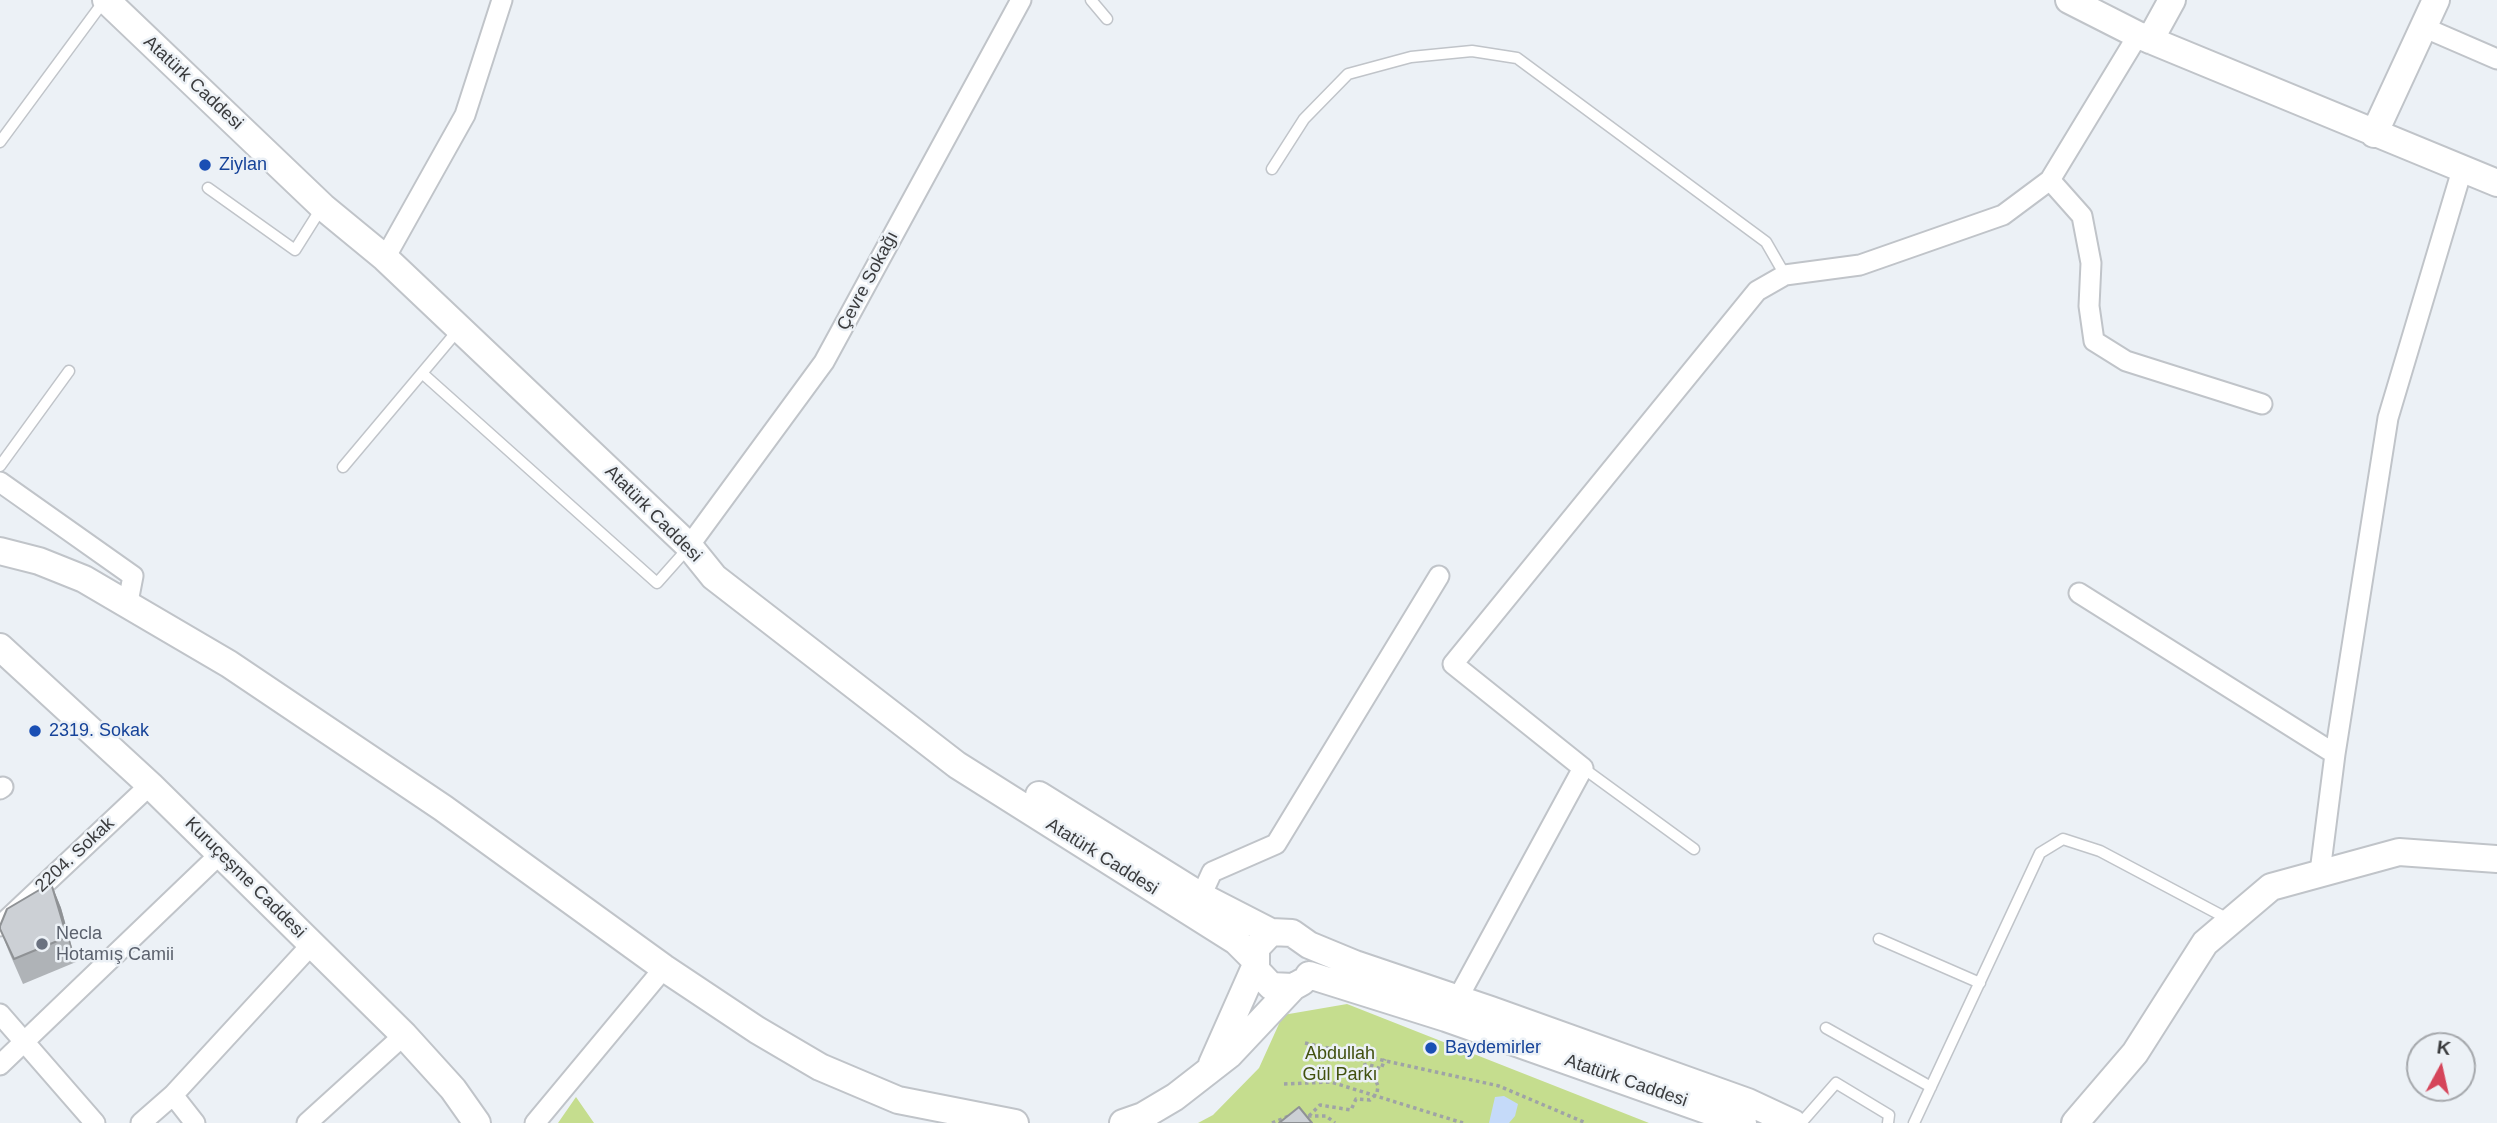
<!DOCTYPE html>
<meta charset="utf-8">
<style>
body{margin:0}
#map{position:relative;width:2497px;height:1123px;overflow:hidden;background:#ecf1f6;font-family:Helvetica,sans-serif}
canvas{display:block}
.north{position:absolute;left:2406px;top:1032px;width:70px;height:70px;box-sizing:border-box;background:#ecf1f6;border:2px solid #a5a8ac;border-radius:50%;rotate:8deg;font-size:19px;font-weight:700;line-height:28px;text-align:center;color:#3a3b3d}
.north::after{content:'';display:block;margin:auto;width:24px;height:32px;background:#d5455a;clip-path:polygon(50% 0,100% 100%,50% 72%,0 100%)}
</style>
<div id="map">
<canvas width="2497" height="1123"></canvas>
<div class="north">K</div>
</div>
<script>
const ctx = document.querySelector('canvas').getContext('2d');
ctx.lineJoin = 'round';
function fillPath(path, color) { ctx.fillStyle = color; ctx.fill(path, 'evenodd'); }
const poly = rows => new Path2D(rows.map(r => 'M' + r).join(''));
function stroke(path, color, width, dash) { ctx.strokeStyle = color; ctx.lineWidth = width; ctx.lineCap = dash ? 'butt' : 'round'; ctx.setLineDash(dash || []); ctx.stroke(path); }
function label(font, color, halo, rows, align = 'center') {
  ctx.font = font + ' Helvetica,sans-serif'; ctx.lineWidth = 5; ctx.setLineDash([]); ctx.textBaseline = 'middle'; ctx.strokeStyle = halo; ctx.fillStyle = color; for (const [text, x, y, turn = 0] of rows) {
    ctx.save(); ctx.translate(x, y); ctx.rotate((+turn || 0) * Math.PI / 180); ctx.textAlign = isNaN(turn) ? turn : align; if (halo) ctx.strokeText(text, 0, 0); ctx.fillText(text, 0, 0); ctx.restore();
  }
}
const green = poly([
 [1347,1004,1649,1123,1198,1123,1213,1115,1259,1068,1283,1015],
 [576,1097,594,1123,558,1123]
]);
const water = poly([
 [1504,1096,1518,1104,1515,1116,1509,1123,1489,1123,1495,1097]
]);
const path = poly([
 [1305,1043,1499,1086,1586,1123],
 [1284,1084,1331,1082,1463,1123],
 [1308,1116,1326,1116,1335,1123],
 [1309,1116,1320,1105,1351,1110,1356,1099,1370,1100,1377,1093,1378,1086,1372,1071,1362,1066,1367,1064,1381,1069,1385,1059],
 [1272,1123,1289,1116]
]);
const lane = poly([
 [1091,0,1107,19],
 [0,142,104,1],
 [1272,169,1304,119,1348,74,1411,57,1472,51,1517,58,1766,242,1785,275],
 [208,188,295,250,322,207],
 [422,373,657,583,689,547],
 [0,466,69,371],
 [343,467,459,329],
 [1583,768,1694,849],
 [1879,939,1980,983],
 [1826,1028,1931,1087],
 [1801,1123,1836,1083,1889,1115,1888,1123],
 [1914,1123,2040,853,2063,839,2100,851,2230,920]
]);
const street = poly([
 [2423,27,2497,59],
 [2050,180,2082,216,2091,263,2089,306,2094,341,2126,361,2262,404],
 [385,258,465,115,502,0],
 [0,482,133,576,128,602],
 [689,546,824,362,1021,0],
 [2079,593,2335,754],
 [0,789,3,787],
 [2320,872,2335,754,2388,418,2462,170],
 [1201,896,1212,872,1276,844,1439,576],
 [0,926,150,785],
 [1452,1009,1583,768,1453,664,1757,291,1785,275,1860,265,2003,215,2050,180,2138,35],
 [0,1014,95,1123],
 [0,1065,221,853],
 [173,1095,195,1123],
 [141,1123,173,1095,312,944],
 [307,1123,404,1035],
 [535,1123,664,968]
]);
const secondary = poly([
 [106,0,323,207,385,258,689,546,714,577,957,765,1236,941,1254,959],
 [2069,0,2138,35,2497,183],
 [2150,40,2172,0],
 [2374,134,2436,0],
 [0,551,39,561,84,579,229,664,443,808,664,968,757,1030,820,1067,898,1100,1015,1123],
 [0,647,150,785,404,1035,453,1089,477,1123],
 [1039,795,1201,896,1271,932],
 [1309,975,1446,1018,1743,1123],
 [1293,987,1271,986,1256,970,1256,948,1271,932,1292,933,1309,945,1355,964,1491,1010,1748,1102,1793,1123],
 [1212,1064,1255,967],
 [1123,1123,1143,1116,1175,1097,1229,1055,1293,987,1302,982],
 [2075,1123,2135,1053,2205,943,2271,887,2399,852,2497,859]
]);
const wall = poly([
 [51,883,61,908,76,962,23,984,9,952,0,929]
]);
const shadedWall = poly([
 [51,883,61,908,76,962,67,937]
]);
const building = poly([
 [51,883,67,937,14,959,0,929,0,926,7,909,51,883],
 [1299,1107,1312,1123,1279,1123,1299,1107]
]);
const markers = [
 [205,165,7,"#1a4fb4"],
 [35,731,7,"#1a4fb4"],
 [42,944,7,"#6b7280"],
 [1431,1048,7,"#1a4fb4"]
];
const streetNames = [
 ["Atatürk Caddesi",193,83,43],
 ["Çevre Sokağı",868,281,-62],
 ["Atatürk Caddesi",653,514,45],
 ["2204. Sokak",75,855,-43],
 ["Atatürk Caddesi",1102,857,32],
 ["Kuruçeşme Caddesi",245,878,45],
 ["Atatürk Caddesi",1626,1081,19]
];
const transitNames = [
 ["Ziylan",219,165],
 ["2319. Sokak",49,731],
 ["Baydemirler",1445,1048]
];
const worshipNames = [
 ["Necla",56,934],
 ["Hotamış Camii",56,955]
];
const parkNames = [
 ["Abdullah",1340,1054],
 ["Gül Parkı",1340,1075]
];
fillPath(green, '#c5dd8e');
fillPath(water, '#c5daf9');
stroke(lane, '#c0c4c9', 13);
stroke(street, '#c0c4c9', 23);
stroke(secondary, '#c0c4c9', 30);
stroke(path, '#9fa3a6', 3.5, [3.5, 3.5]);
stroke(lane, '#fff', 10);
stroke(street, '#fff', 19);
stroke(secondary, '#fff', 26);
fillPath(wall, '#afb3b7');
fillPath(shadedWall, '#8f9295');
fillPath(building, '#ccd0d5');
stroke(building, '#8f9295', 2);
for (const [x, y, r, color] of markers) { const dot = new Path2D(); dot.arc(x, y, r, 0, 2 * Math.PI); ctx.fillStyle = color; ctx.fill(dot); stroke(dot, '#ecf1f6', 2.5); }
label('18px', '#3a3b3d', '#ecf1f6', streetNames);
label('18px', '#164399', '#ecf1f6', transitNames, 'left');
label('18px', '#5b616d', '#ecf1f6', worshipNames, 'left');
label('18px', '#42510f', '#ecf1f6', parkNames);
</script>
